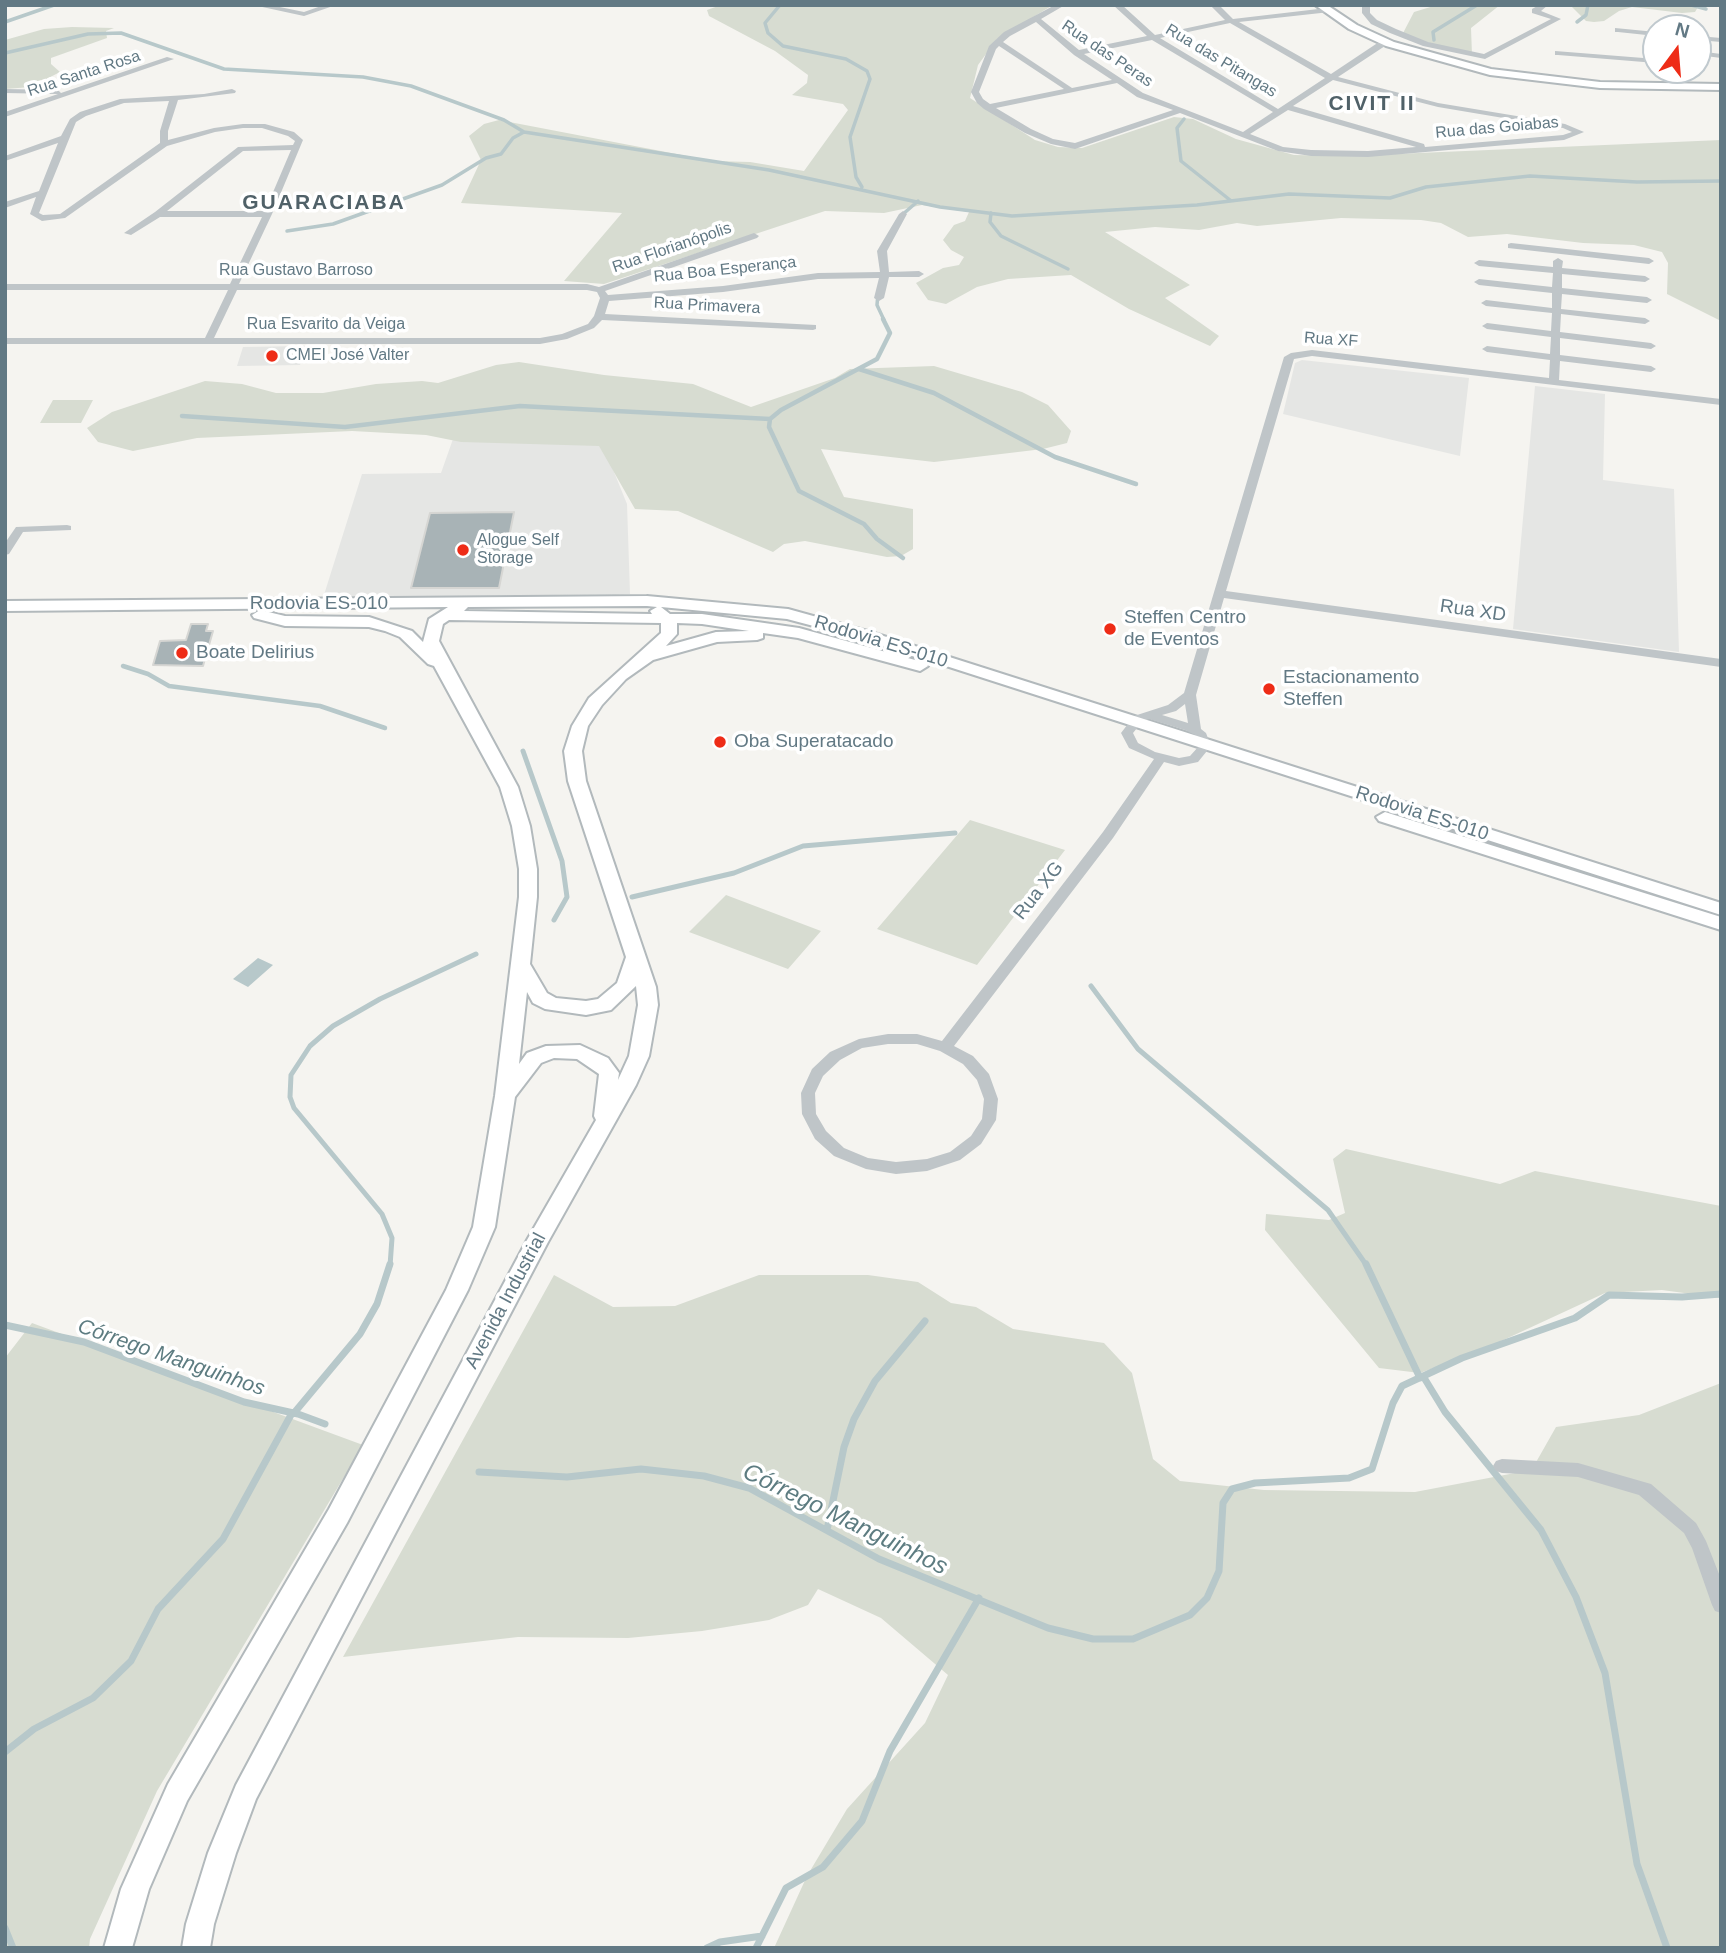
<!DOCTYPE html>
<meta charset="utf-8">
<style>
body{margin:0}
#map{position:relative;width:1726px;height:1953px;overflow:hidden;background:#f5f4f0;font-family:Helvetica,sans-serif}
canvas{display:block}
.frame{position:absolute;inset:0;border:7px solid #627984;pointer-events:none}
.north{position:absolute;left:1642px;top:14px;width:70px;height:70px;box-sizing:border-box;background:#fff;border:2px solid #c0c9ce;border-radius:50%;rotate:16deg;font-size:19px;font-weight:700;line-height:28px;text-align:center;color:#627984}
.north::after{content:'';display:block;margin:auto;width:24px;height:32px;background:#ee2c17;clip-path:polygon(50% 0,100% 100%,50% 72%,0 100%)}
</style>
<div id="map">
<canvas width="1726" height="1953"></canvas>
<div class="frame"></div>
<div class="north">N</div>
</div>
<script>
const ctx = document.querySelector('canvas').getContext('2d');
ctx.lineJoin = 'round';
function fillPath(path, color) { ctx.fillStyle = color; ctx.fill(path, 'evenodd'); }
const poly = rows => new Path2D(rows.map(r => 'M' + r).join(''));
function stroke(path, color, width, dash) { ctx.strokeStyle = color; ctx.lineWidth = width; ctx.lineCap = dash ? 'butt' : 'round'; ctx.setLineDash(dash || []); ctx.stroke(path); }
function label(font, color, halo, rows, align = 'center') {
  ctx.font = font + ' Helvetica,sans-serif'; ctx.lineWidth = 7; ctx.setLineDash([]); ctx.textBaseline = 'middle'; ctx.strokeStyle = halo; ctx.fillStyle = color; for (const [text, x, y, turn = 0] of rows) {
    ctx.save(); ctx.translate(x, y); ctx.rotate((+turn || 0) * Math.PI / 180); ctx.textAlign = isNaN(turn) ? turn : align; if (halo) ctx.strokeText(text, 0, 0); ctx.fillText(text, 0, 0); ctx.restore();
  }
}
const built = poly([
 [306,346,300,365,237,366,243,347],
 [1302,360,1469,378,1460,456,1283,414,1295,363],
 [1535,386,1605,394,1603,480,1674,489,1679,652,1513,629],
 [453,439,603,445,627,504,630,594,323,598,362,474,441,473]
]);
const green = poly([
 [721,5,1053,5,997,39,978,65,970,98,1035,140,1058,147,1082,148,1174,117,1193,119,1236,139,1294,155,1349,156,1721,140,1721,321,1667,294,1668,263,1662,252,1634,245,1583,243,1507,234,1468,237,1441,223,1421,220,1341,218,1257,226,1237,223,1199,230,1155,227,1105,232,1190,285,1165,298,1219,336,1210,346,1129,309,1071,275,1008,279,977,287,946,304,928,300,916,283,943,268,959,265,964,257,951,250,943,240,954,225,965,221,969,212,922,205,884,213,825,211,604,284,564,281,622,213,461,203,481,160,469,136,484,124,499,120,713,161,750,162,804,171,848,110,843,104,792,95,807,83,808,75,775,51,709,16,707,10],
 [1437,5,1500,5,1471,28,1472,55,1402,35,1414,12],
 [1570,5,1697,5,1698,7,1695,12,1682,13,1632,7,1619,11,1604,21,1594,22,1586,21],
 [72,27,114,28,106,31,107,38,51,58,51,64,60,72,31,87,5,89,5,40,44,29],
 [519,362,604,375,693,384,751,407,835,378,850,369,934,366,1022,392,1048,405,1071,431,1067,443,1043,449,934,462,821,449,844,497,913,509,913,549,901,556,887,557,805,541,784,544,773,552,678,511,635,509,599,446,461,442,426,435,352,431,197,438,133,451,98,442,87,428,112,412,205,381,242,384,276,393,323,393,376,384,422,381,438,383,496,365],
 [53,400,93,400,81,423,40,423],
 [970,820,1065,850,977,965,877,929],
 [726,895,821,931,788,969,689,932],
 [1346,1149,1500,1184,1535,1171,1721,1206,1721,1298,1662,1290,1605,1293,1484,1349,1420,1373,1379,1368,1265,1230,1266,1214,1329,1220,1345,1213,1333,1159],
 [554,1275,613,1307,675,1306,759,1275,868,1275,918,1282,951,1303,976,1307,1013,1329,1104,1343,1132,1373,1153,1459,1180,1481,1264,1490,1415,1492,1515,1473,1535,1464,1556,1427,1639,1415,1721,1383,1721,1948,774,1948,807,1876,847,1809,925,1723,948,1675,881,1618,818,1589,808,1605,769,1620,702,1631,628,1638,518,1637,343,1657],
 [32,1323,363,1445,157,1791,90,1939,89,1948,5,1948,5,1358]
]);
const water = poly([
 [258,958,273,965,248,987,233,979]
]);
const streamFar3 = poly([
 [780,5,765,23,768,33,783,46,846,59,867,71,870,79,850,137,856,177,862,187],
 [1691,5,1706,9],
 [5,22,54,5],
 [1577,22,1586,15,1588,5],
 [1434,40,1433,32,1477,5],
 [5,53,88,34,121,33,224,69,363,77,411,86,504,120,524,132,769,170,940,207,1012,216,1197,205,1289,194,1390,198,1426,187,1530,176,1637,182,1721,181],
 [1184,119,1177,128,1181,161,1230,200],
 [991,213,990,222,1001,236,1068,269],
 [902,215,918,201],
 [287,231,333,224,442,185,486,158,501,154,513,138,524,132],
 [878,293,877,305,884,320]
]);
const streamFar2 = poly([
 [859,369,934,393,1055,457,1136,484],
 [182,416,345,427,520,406,770,419,781,410,877,359,890,333,883,319],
 [770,419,769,427,799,491,864,524,877,539,903,558],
 [123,666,148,674,169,686,320,706,385,728]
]);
const streamFar1 = poly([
 [523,751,562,861,567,897,554,920],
 [632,897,734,873,803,846,955,833],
 [1091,986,1138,1049,1328,1210,1367,1266],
 [390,1266,392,1238,382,1214,294,1108,290,1097,291,1075,310,1046,333,1026,380,999,476,954]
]);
const stream = poly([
 [1366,1264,1420,1378],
 [5,1325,84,1342,244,1402,298,1414,325,1424],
 [1423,1376,1445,1412,1541,1530,1576,1597,1605,1673,1637,1864,1667,1948],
 [294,1413,360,1334,377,1304,390,1264],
 [479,1472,567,1477,641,1469,704,1476,749,1488,879,1559,1048,1628,1093,1639,1133,1639,1190,1615,1207,1598,1219,1571,1223,1503,1232,1489,1255,1483,1349,1478,1372,1469,1393,1403,1402,1386,1462,1358,1575,1318,1609,1295,1682,1297,1721,1294],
 [827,1530,844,1447,854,1419,875,1381,925,1321],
 [5,1752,34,1729,93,1698,131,1661,158,1609,223,1539,292,1413],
 [5,1928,13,1948],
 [707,1948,720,1942,762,1936],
 [756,1948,786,1888,823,1867,862,1821,890,1751,979,1598]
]);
const building = poly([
 [514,512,499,588,411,588,430,513,514,512],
 [191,624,208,624,206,631,213,631,203,666,153,665,160,641,186,640,191,624]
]);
const street = poly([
 [253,5,270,5,304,12,324,5,336,5,304,16,253,5],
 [1055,5,1065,5,1041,19,1079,50,1147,36,1113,5,1122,5,1155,35,1225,20,1210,5,1219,5,1233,19,1327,8,1330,8,1330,12,1239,22,1331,74,1382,40,1388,40,1388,44,1338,77,1438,103,1565,124,1584,132,1564,140,1368,157,1311,156,1278,151,1180,113,1075,149,1051,144,1025,133,984,109,977,103,971,92,989,46,1004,32,1055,5],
 [1036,22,1074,55,1112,80,1072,88,1003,42,1010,36,1036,22],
 [1230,23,1325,78,1278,109,1160,38,1230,23],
 [1152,40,1273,112,1243,132,1143,93,1084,54,1152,40],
 [999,46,1064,89,990,104,983,99,979,92,996,49,999,46],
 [1333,80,1438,107,1563,128,1572,132,1563,135,1425,147,1424,144,1293,106,1333,80],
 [1117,83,1137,97,1173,110,1075,143,1053,139,1031,129,996,108,1117,83],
 [1288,110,1416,147,1368,151,1311,150,1283,147,1250,134,1288,110],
 [1362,5,1370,5,1370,13,1377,20,1396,29,1428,42,1484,54,1551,19,1532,13,1532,9,1539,5,1548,5,1541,11,1561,19,1485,59,1423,46,1390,33,1371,24,1362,13,1362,5],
 [1615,28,1656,32,1656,36,1618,32,1615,32,1615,28],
 [1698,36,1721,38,1721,42,1698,40,1698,36],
 [1555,51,1656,59,1656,63,1558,55,1555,55,1555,51],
 [1698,51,1721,54,1721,58,1698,55,1698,51],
 [167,57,174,59,5,117,5,112,58,94,5,93,5,89,58,90,61,93,167,57],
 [232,89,236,91,235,93,178,100,168,131,168,140,214,128,243,124,265,124,294,132,303,140,272,214,239,284,587,284,599,287,754,233,759,236,757,238,605,291,608,295,723,286,818,273,880,272,877,251,899,214,903,211,907,214,887,251,889,272,919,271,924,274,919,277,889,277,884,298,879,301,874,298,879,278,818,279,723,292,609,301,605,314,816,325,816,329,813,330,602,320,594,328,567,339,540,344,5,344,5,338,205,338,228,290,5,290,5,284,230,284,262,217,160,217,131,235,124,233,155,212,238,147,293,145,295,141,288,136,262,128,243,128,215,132,167,146,65,218,42,221,30,214,36,197,5,208,5,202,39,191,58,143,5,161,5,156,61,136,70,119,80,112,120,99,204,94,232,89],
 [169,101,160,131,160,143,60,214,43,215,39,213,76,122,86,116,124,103,169,101],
 [291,150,265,211,167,211,243,151,291,150],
 [237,290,587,290,597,292,600,298,594,316,588,324,562,334,540,338,214,338,237,290],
 [1511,243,1649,258,1654,261,1649,264,1508,248,1508,244,1511,243],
 [1558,258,1563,261,1562,268,1645,276,1650,279,1645,282,1562,274,1562,288,1647,297,1652,300,1647,303,1562,294,1561,309,1645,318,1650,321,1645,324,1561,314,1560,332,1651,343,1656,346,1651,349,1560,338,1560,355,1651,366,1656,369,1651,372,1560,361,1559,380,1721,399,1721,405,1312,356,1294,359,1226,591,1721,659,1721,667,1224,598,1196,695,1201,729,1206,733,1211,746,1198,762,1179,766,1164,762,1113,838,954,1046,973,1056,989,1074,998,1099,996,1120,981,1144,960,1160,927,1171,896,1174,866,1169,834,1156,815,1139,802,1114,801,1093,812,1069,830,1052,859,1039,888,1034,917,1034,942,1041,1103,832,1154,759,1129,748,1121,733,1134,716,1168,705,1184,693,1284,357,1291,353,1312,350,1549,378,1550,360,1487,352,1482,349,1487,346,1550,354,1551,337,1487,329,1482,326,1487,323,1551,331,1552,313,1486,306,1481,303,1486,300,1552,308,1552,293,1479,285,1474,282,1479,279,1552,287,1553,273,1479,266,1474,263,1479,260,1553,267,1553,261,1558,258],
 [1185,704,1188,723,1162,715,1176,711,1185,704],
 [1149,719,1185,730,1195,735,1199,746,1190,756,1179,758,1155,752,1138,743,1133,733,1142,722,1149,719],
 [888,1044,917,1044,940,1051,963,1064,977,1080,984,1099,982,1119,971,1136,950,1152,927,1159,896,1162,868,1158,844,1148,826,1131,816,1114,815,1093,823,1076,840,1060,862,1048,888,1044],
 [67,525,71,526,71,530,23,532,9,554,5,555,5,543,16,527,67,525],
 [1502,1459,1578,1463,1651,1484,1696,1523,1706,1541,1721,1579,1721,1613,1715,1611,1712,1605,1692,1548,1684,1533,1639,1495,1578,1477,1502,1473,1496,1471,1493,1466,1496,1461,1502,1459]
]);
const secondary = poly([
 [1315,5,1327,5,1357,25,1394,42,1491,69,1600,82,1721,84,1721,90,1600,88,1490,75,1386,46,1349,29,1315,5],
 [647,596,788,609,871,632,1721,903,1721,915,859,638,787,619,661,607,670,614,702,614,799,628,926,663,928,666,920,671,798,638,763,633,763,638,757,640,717,642,653,660,626,679,602,705,588,726,582,751,586,781,656,987,658,1005,649,1056,636,1085,548,1242,256,1799,236,1853,214,1924,210,1948,182,1948,186,1924,208,1853,236,1785,527,1240,596,1120,594,1116,599,1074,577,1059,554,1058,541,1063,515,1097,495,1227,468,1290,347,1523,187,1801,149,1889,132,1948,104,1948,121,1889,168,1784,329,1509,446,1290,473,1227,495,1096,519,897,519,869,512,826,500,787,434,666,428,664,400,637,385,631,369,627,285,626,254,618,252,615,260,610,285,616,369,617,412,631,423,642,429,619,448,607,5,611,5,601,647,596],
 [468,607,647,606,657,607,650,611,652,614,464,611,468,607],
 [449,620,661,623,661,633,589,698,572,726,564,751,568,781,626,957,617,983,598,999,586,1001,556,998,547,993,530,964,537,897,537,869,530,826,518,787,439,641,443,624,449,620],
 [677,623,702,624,749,631,716,632,666,646,677,634,677,623],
 [636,986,638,1005,629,1056,618,1080,619,1073,608,1058,580,1045,546,1046,527,1053,519,1064,527,992,533,1003,545,1009,586,1015,611,1010,636,986],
 [1385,812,1721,917,1721,930,1379,821,1376,817,1385,812]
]);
const markers = [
 [272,356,7,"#ee2c17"],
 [463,550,7,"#ee2c17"],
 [1110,629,7,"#ee2c17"],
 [182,653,7,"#ee2c17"],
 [1269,689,7,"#ee2c17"],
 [720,742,7,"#ee2c17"]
];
const farStreetnames = [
 ["Rua das Peras",1107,54,34],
 ["Rua das Pitangas",1221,61,31],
 ["Rua Santa Rosa",84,74,-18],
 ["Rua das Goiabas",1497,128,-5],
 ["Rua Florianópolis",672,248,-19],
 ["Rua Boa Esperança",725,270,-6],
 ["Rua Gustavo Barroso",296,271],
 ["Rua Primavera",707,306,3],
 ["Rua Esvarito da Veiga",326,325],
 ["Rua XF",1331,340,4]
];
const farPoinames = [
 ["CMEI José Valter",286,356],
 ["Alogue Self",477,541],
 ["Storage",477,559]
];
const streetNames = [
 ["Rodovia ES-010",319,604],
 ["Rua XD",1473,611,8],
 ["Rodovia ES-010",881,642,17],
 ["Rodovia ES-010",1422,814,18],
 ["Rua XG",1039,891,-52],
 ["Avenida Industrial",506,1301,-62]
];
const poiNames = [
 ["Steffen Centro",1124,618],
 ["de Eventos",1124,640],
 ["Boate Delirius",196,653],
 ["Estacionamento",1283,678],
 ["Steffen",1283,700],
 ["Oba Superatacado",734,742]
];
const farDistrictnames = [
 ["CIVIT II",1372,104],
 ["GUARACIABA",324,203]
];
const waterNames = [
 ["Córrego Manguinhos",171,1358,19]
];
const nearWaternames = [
 ["Córrego Manguinhos",845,1520,26]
];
fillPath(built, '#e5e6e4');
fillPath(green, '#d7dcd1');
fillPath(water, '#b7c8ca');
stroke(streamFar3, '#b7c8ca', 3.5);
stroke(streamFar2, '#b7c8ca', 4.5);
stroke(streamFar1, '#b7c8ca', 5);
stroke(stream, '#b7c8ca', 7);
fillPath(building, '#a8b3b6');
stroke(building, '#d6d6d3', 2);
stroke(secondary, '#b2b9bc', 4);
fillPath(street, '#bfc5c8');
fillPath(secondary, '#fff');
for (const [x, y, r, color] of markers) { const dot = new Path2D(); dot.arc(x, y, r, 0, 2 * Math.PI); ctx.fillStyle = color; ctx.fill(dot); stroke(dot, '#fff', 2.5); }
label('16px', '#627984', '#fff', farStreetnames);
label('16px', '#627984', '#fff', farPoinames, 'left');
label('19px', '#627984', '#fff', streetNames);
label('19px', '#627984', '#fff', poiNames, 'left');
ctx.letterSpacing = '2px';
label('bold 21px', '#506168', '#fff', farDistrictnames);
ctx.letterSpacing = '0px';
label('italic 21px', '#5d7c81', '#fff', waterNames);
label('italic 24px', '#5d7c81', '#fff', nearWaternames);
</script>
